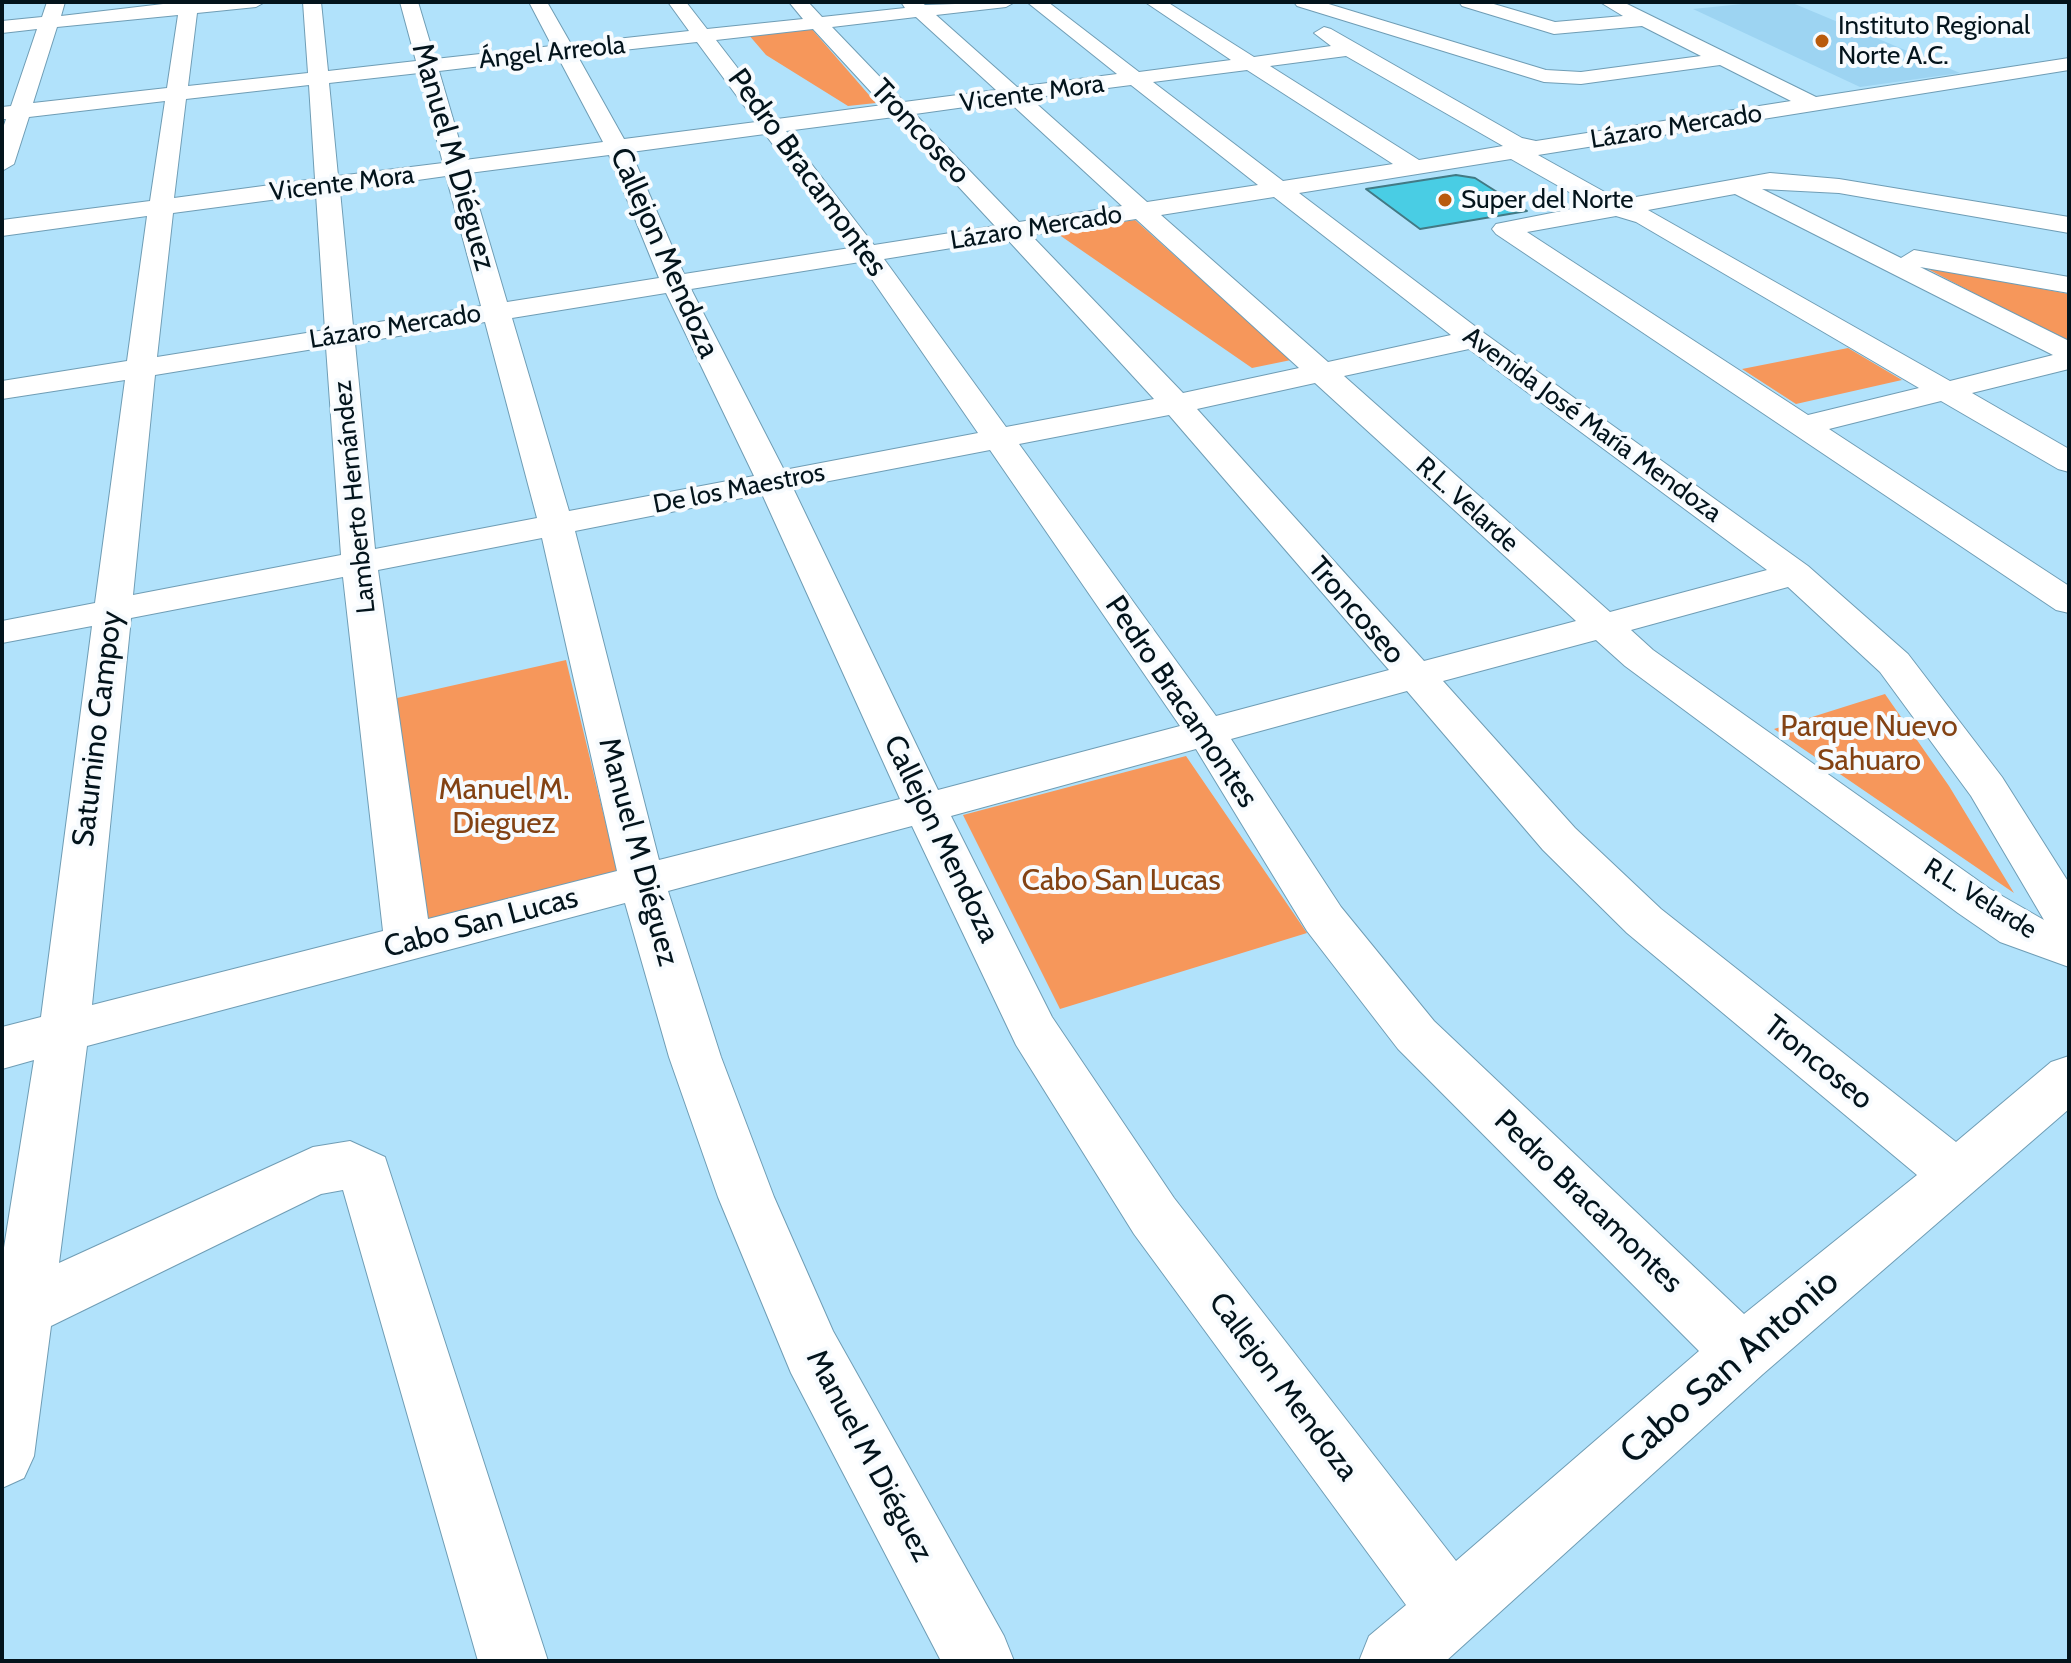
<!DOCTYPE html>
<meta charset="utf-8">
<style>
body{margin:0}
#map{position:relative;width:2071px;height:1663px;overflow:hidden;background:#b1e2fb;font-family:Cabin,sans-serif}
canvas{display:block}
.frame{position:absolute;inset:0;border:4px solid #03141c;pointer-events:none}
</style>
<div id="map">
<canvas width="2071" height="1663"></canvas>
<div class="frame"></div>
</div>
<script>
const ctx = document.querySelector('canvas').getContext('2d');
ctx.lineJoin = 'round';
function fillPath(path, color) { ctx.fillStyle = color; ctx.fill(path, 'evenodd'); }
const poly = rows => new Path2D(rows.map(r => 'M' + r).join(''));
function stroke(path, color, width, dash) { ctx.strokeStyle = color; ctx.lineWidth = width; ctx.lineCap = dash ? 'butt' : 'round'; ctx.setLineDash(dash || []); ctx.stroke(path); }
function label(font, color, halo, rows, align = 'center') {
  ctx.font = font + ' Cabin,sans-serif'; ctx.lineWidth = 8; ctx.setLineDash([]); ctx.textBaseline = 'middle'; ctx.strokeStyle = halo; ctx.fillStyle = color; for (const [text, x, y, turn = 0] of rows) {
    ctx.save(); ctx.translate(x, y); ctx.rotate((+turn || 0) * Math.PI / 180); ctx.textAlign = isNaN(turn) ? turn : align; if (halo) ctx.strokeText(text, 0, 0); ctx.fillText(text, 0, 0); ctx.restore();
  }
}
const built = poly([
 [1762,2,1790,2,1960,73,1860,87,1693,9]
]);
const green = poly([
 [810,27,876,103,848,106,766,55,748,34],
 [1135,220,1291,360,1252,368,1055,232],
 [1922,266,2069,294,2069,343],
 [1848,348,1902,380,1796,404,1742,369],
 [566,660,619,878,422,929,397,698],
 [1885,694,1949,786,2014,893,1774,729],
 [1186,756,1307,933,1060,1009,963,815]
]);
const building = poly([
 [1456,175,1475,178,1527,211,1420,229,1366,189,1456,175]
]);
const minor = poly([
 [47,2,65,2,61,16,180,2,265,2,256,7,197,13,188,86,308,73,303,2,321,2,328,71,416,61,400,2,418,2,435,59,552,46,529,2,547,2,571,44,689,31,668,2,686,2,707,29,803,19,789,2,808,2,822,17,905,8,901,2,921,2,925,5,1015,2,1006,7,936,15,1017,87,1117,74,1027,2,1048,2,1139,72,1231,60,1145,2,1167,2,1254,57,1331,46,1314,33,1324,27,1331,29,1522,138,1536,141,1791,101,1720,65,1581,84,1544,82,1297,6,1294,2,1322,2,1546,70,1581,72,1701,56,1642,26,1554,34,1462,6,1459,2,1487,2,1555,22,1623,16,1600,2,1623,2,1816,97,2069,58,2069,70,1538,155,1619,200,1770,173,1839,179,2069,217,2069,233,1839,193,1762,189,1901,258,1914,250,2069,277,2069,293,1920,267,2069,341,2069,369,1972,393,2069,449,2069,472,2058,469,1941,401,1829,429,2069,586,2069,613,2056,610,1496,234,1492,229,1496,224,1592,205,1511,159,1299,193,1484,333,1808,566,1908,654,2002,777,2069,883,2069,967,2000,942,1958,913,1625,666,1596,640,1443,681,1575,828,1661,909,1956,1142,2051,1062,2069,1056,2069,1109,1763,1374,1446,1661,1359,1661,1369,1636,1406,1605,1134,1234,1016,1045,912,826,668,891,721,1057,774,1197,833,1331,1004,1636,1014,1661,941,1661,791,1373,718,1197,669,1057,625,903,87,1046,59,1263,313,1147,350,1141,385,1157,548,1661,478,1661,343,1190,321,1194,51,1326,34,1456,24,1478,2,1488,2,1260,34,1060,2,1069,2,1027,41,1017,92,626,2,643,2,621,95,603,125,380,2,399,2,381,127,361,147,216,2,236,2,220,150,201,165,101,29,117,14,164,2,171,2,131,6,119,2,119,2,107,11,106,37,29,2,33,2,21,42,17,47,2],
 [178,15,167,88,33,103,57,27,178,15],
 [916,17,996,90,904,102,832,27,916,17],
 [813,29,883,105,777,119,716,40,813,29],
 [697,42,756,122,624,139,577,55,697,42],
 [1346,56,1503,146,1419,160,1270,66,1346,56],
 [558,57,603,142,465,160,439,71,558,57],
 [1247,70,1393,164,1283,181,1153,82,1247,70],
 [419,73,443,163,338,176,329,83,419,73],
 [309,85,315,179,174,198,186,99,309,85],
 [1131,85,1258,185,1147,202,1030,98,1131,85],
 [1008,101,1122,206,1019,222,915,114,1008,101],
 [894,117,995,226,874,245,786,131,894,117],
 [765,134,850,248,684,274,631,152,765,134],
 [609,155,659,278,507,302,469,173,609,155],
 [446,176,481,306,353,326,340,191,446,176],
 [316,194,325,330,157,357,173,213,316,194],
 [1735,194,2053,355,1950,381,1648,210,1735,194],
 [1274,197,1451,335,1328,362,1161,215,1274,197],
 [1616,216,1636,222,1919,388,1808,415,1527,232,1616,216],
 [1136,219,1299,368,1183,393,1031,235,1136,219],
 [1007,239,1154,399,1006,427,884,259,1007,239],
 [860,262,978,433,784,470,691,289,860,262],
 [666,293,754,476,569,511,512,318,666,293],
 [485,322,537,518,375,549,355,343,485,322],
 [326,347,341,555,133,595,155,375,326,347],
 [1469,349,1767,570,1610,612,1344,376,1469,349],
 [1315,383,1576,621,1424,661,1197,409,1315,383],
 [1169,415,1389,670,1216,716,1019,444,1169,415],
 [990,450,1180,726,938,790,793,488,990,450],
 [762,494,900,799,659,860,575,531,762,494],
 [542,538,617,871,428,919,378,570,542,538],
 [343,577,383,931,92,1005,131,618,343,577],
 [1788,587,1880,672,1971,796,2044,920,1990,889,1653,650,1631,630,1788,587],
 [1407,691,1543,850,1627,933,1917,1175,1744,1314,1434,1021,1341,907,1231,739,1407,691],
 [1196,749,1307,931,1398,1049,1699,1351,1456,1561,1174,1198,1052,1017,951,816,1196,749]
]);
const markers = [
 [1822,41,8,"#b95b0d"],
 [1445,200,8,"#b95b0d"]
];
const farPoinames = [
 ["Instituto Regional",1838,26],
 ["Norte A.C.",1838,56],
 ["Super del Norte",1461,200]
];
const farStreetnames = [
 ["Ángel Arreola",552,53,-6],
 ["Vicente Mora",1032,94,-8],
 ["Lázaro Mercado",1676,127,-9],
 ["Vicente Mora",342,184,-7],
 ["Lázaro Mercado",1036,228,-9],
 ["Lázaro Mercado",395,327,-9],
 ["Avenida José María Mendoza",1592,425,36],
 ["De los Maestros",739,489,-11],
 ["Lamberto Hernández",355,497,-96],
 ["R.L. Velarde",1467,505,42],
 ["R.L. Velarde",1980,899,32]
];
const streetNames = [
 ["Troncoseo",920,132,47],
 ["Manuel M Diéguez",453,157,74],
 ["Pedro Bracamontes",807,173,54],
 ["Callejon Mendoza",664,253,66],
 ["Troncoseo",1356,611,49],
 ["Pedro Bracamontes",1181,702,56],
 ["Saturnino Campoy",98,729,-83],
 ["Callejon Mendoza",941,839,64],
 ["Manuel M Diéguez",638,852,75],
 ["Cabo San Lucas",481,923,-15],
 ["Troncoseo",1818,1063,39],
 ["Pedro Bracamontes",1588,1202,44],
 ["Callejon Mendoza",1283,1387,53],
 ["Manuel M Diéguez",869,1456,62]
];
const parkNames = [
 ["Parque Nuevo",1869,727],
 ["Sahuaro",1869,761],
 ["Manuel M.",504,790],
 ["Dieguez",504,824],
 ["Cabo San Lucas",1121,881]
];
const nearStreetnames = [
 ["Cabo San Antonio",1730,1367,-41]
];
fillPath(built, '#9dd4f2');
fillPath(green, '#f6975b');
fillPath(building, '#49cde4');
stroke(building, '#427984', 2);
stroke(minor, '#6f9db5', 2);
fillPath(minor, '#fff');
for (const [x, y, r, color] of markers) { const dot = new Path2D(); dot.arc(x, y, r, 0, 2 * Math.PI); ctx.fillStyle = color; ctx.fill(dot); stroke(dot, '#f7fbfe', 3); }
label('26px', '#03141c', '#f7fbfe', farPoinames, 'left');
label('26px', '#03141c', '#f7fbfe', farStreetnames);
label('30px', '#03141c', '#f7fbfe', streetNames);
label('30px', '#834213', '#f7fbfe', parkNames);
label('36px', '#03141c', '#f7fbfe', nearStreetnames);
</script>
